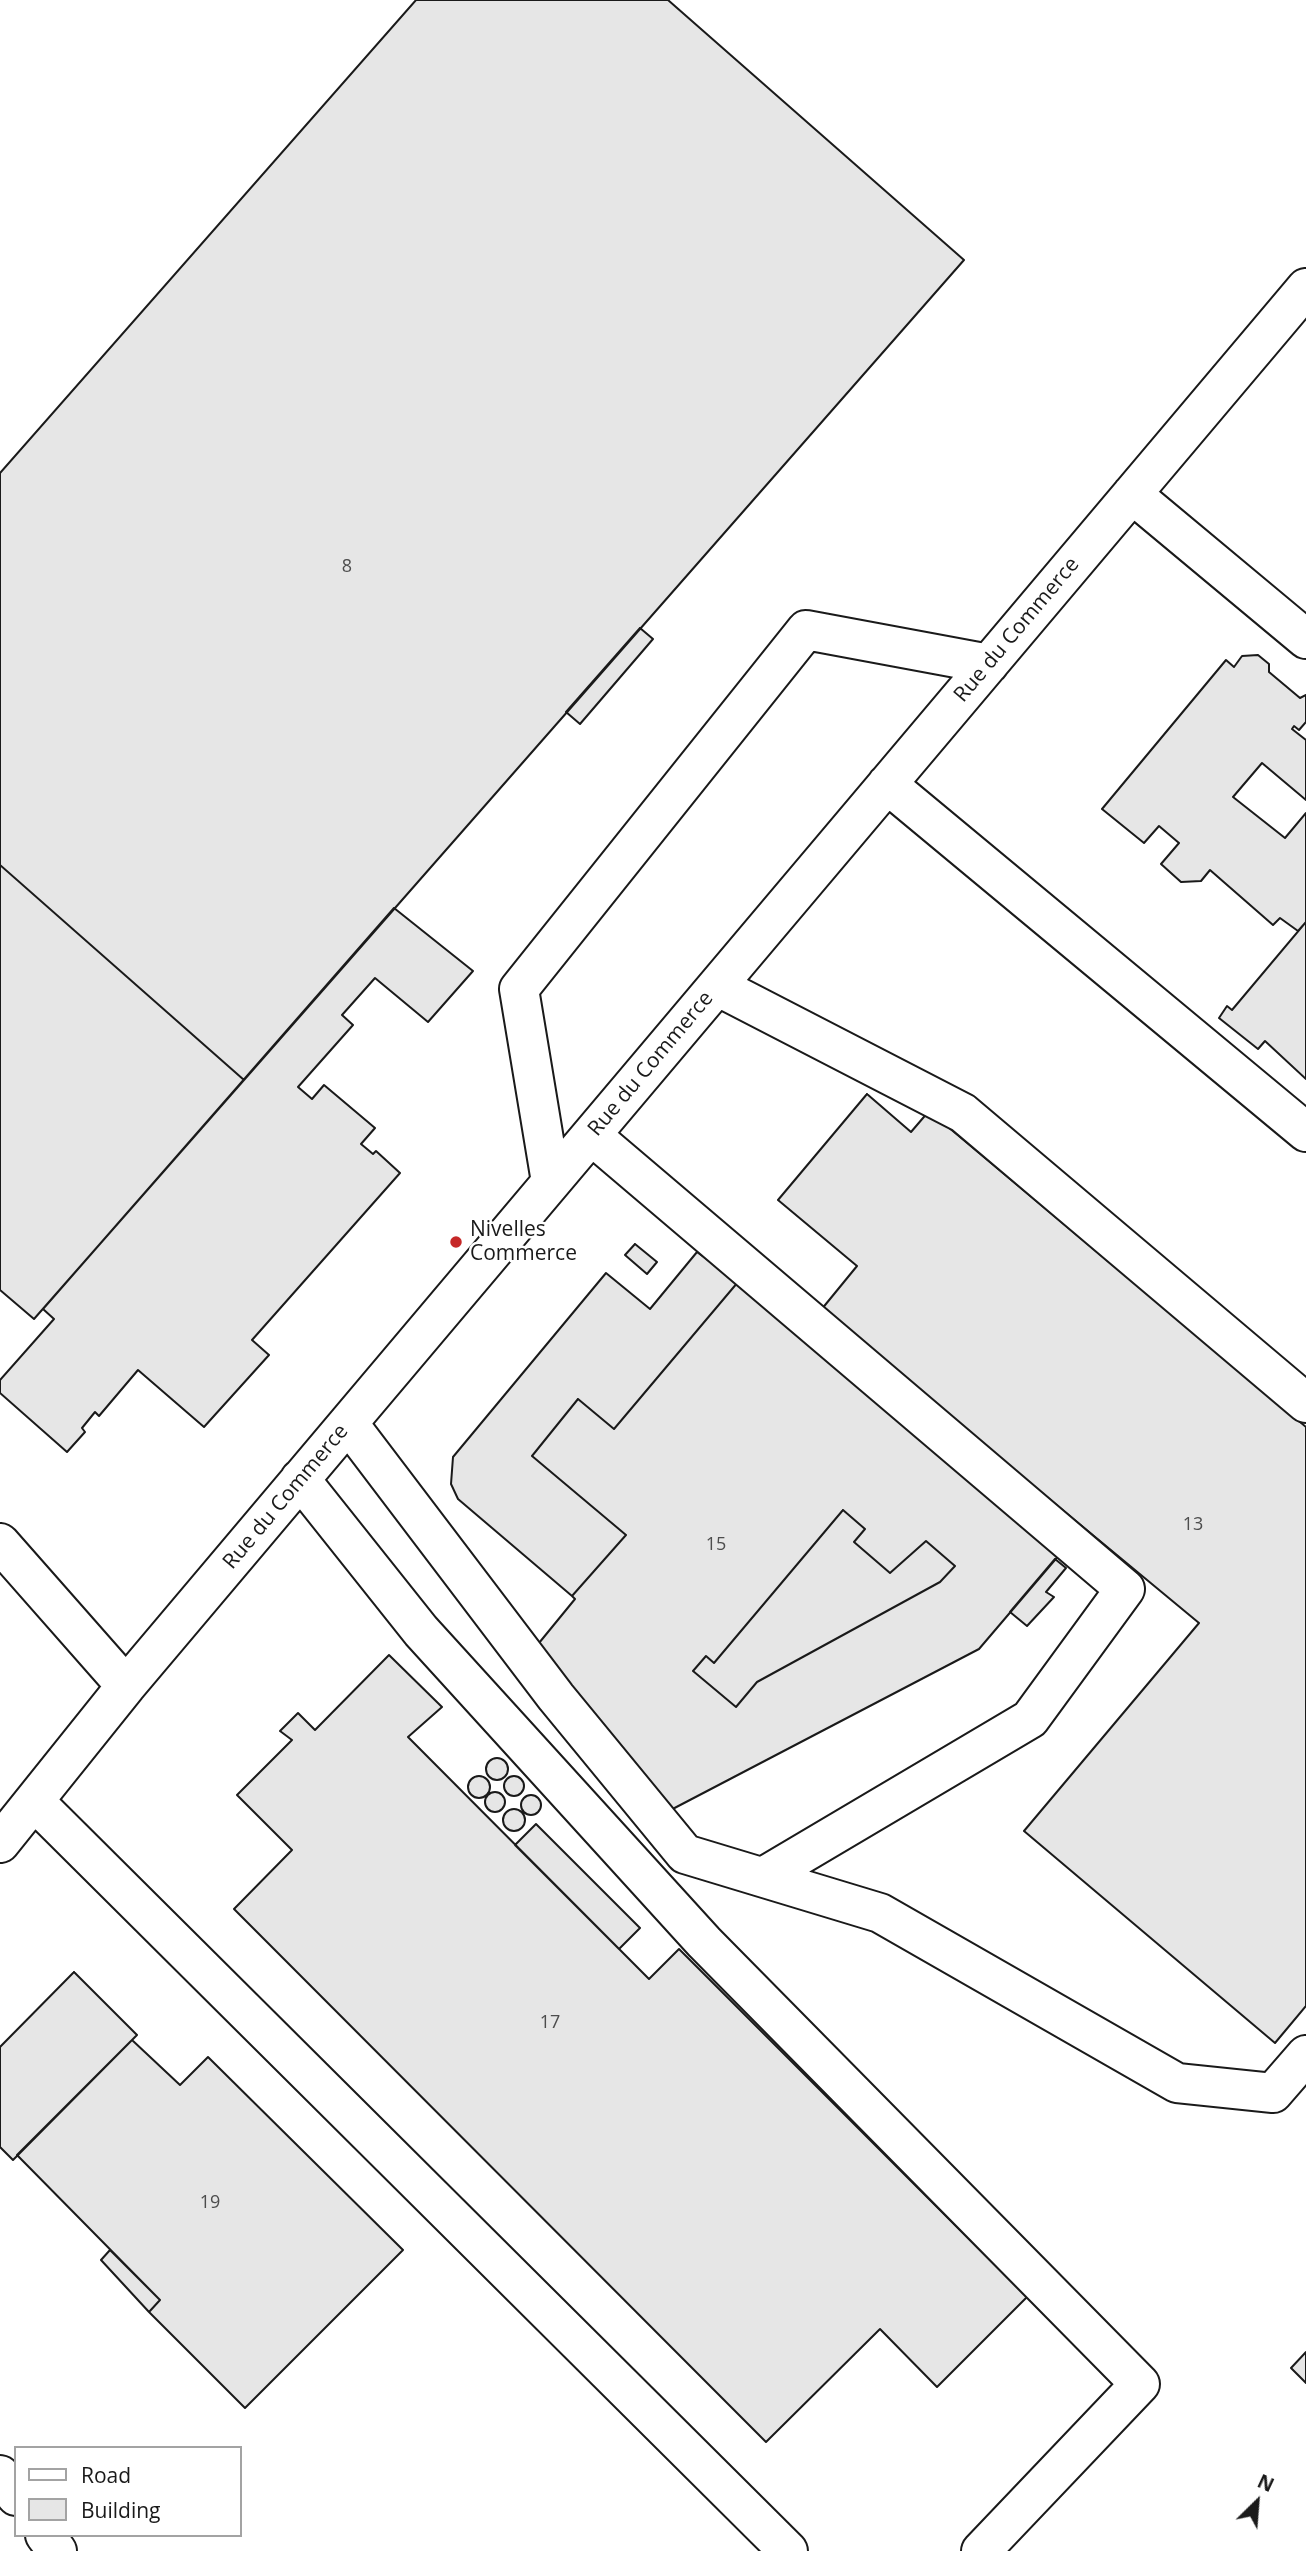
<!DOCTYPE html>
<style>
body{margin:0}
#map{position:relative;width:1306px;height:2551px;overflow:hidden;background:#fff;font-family:"Open Sans",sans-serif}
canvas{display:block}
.legend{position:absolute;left:14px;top:2446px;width:228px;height:91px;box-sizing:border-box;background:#fff;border:2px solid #a3a3a3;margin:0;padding:9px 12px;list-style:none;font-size:21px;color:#1a1a1a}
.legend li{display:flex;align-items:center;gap:14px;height:35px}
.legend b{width:35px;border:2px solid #a3a3a3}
.north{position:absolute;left:1222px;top:2467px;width:70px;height:70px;-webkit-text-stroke:5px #fff;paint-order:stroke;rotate:25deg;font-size:19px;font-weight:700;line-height:28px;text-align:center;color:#1a1a1a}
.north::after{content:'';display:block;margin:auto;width:24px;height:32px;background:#1a1a1a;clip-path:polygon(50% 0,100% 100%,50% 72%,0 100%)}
</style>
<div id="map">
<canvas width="1306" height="2551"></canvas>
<ul class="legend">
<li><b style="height:9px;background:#fff"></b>Road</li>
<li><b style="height:19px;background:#e6e6e6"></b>Building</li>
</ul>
<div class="north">N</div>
</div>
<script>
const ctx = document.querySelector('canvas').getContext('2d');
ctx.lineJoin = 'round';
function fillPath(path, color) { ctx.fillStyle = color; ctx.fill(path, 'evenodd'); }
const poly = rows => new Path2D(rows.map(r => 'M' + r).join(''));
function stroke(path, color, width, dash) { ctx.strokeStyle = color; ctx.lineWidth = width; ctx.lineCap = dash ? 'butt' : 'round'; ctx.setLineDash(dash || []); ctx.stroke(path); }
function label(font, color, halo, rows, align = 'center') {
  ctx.font = font + ' "Open Sans",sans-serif'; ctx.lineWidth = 5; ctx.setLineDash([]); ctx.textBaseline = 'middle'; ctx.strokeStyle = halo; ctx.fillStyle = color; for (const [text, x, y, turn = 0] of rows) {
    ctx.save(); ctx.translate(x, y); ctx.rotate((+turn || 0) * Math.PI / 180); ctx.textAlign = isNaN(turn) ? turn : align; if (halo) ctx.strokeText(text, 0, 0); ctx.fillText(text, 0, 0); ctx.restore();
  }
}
const building = poly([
 [416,0,668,0,964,260,244,1080,0,865,0,473,416,0],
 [640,628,653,639,580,724,566,712,640,628],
 [1258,655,1269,664,1269,672,1300,698,1306,695,1306,722,1299,730,1294,726,1292,729,1306,740,1306,800,1262,763,1233,797,1285,838,1306,813,1306,922,1298,931,1280,918,1273,925,1210,870,1201,881,1181,882,1161,864,1179,843,1159,826,1144,843,1102,809,1226,660,1234,667,1242,656,1258,655],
 [0,865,244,1080,34,1319,0,1290,0,865],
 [394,908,473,971,428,1022,375,978,342,1015,353,1025,298,1087,312,1099,324,1085,375,1128,361,1144,373,1154,376,1151,400,1173,252,1340,269,1355,204,1427,138,1370,99,1416,95,1412,82,1428,85,1432,67,1452,0,1393,0,1380,54,1319,43,1309,394,908],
 [1306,922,1306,1079,1265,1041,1258,1049,1219,1018,1227,1006,1232,1010,1306,922],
 [867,1094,911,1132,929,1111,1306,1427,1306,2006,1275,2043,1024,1831,1199,1623,821,1310,857,1266,778,1200,867,1094],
 [635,1244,657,1262,647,1274,625,1255,635,1244],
 [697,1252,738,1282,614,1429,578,1399,532,1456,626,1535,572,1596,458,1499,451,1484,453,1457,606,1273,650,1309,697,1252],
 [738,1282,1060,1554,979,1649,665,1813,539,1643,575,1599,572,1596,626,1535,532,1456,578,1399,614,1429,738,1282],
 [843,1510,865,1529,854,1542,890,1573,926,1541,955,1566,940,1582,757,1682,736,1707,693,1671,706,1656,714,1663,843,1510],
 [843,1510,865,1529,854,1542,890,1573,926,1541,955,1566,940,1582,757,1682,736,1707,693,1671,706,1656,714,1663,843,1510],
 [1055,1559,1066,1568,1046,1592,1054,1597,1027,1626,1010,1612,1055,1559],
 [389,1655,442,1707,408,1737,649,1979,679,1949,1027,2297,937,2387,880,2329,766,2442,234,1909,292,1850,237,1795,292,1740,280,1731,298,1713,315,1730,389,1655],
 '486 1769a11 11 0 1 1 22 0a11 11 0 1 1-22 0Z',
 '504 1786a10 10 0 1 1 20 0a10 10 0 1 1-20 0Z',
 '468 1787a11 11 0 1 1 22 0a11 11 0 1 1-22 0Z',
 '485 1802a10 10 0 1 1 20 0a10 10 0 1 1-20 0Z',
 '521 1805a10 10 0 1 1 20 0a10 10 0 1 1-20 0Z',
 '503 1820a11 11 0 1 1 22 0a11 11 0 1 1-22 0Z',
 [536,1824,640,1928,619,1949,515,1845,536,1824],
 [74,1972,137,2035,13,2160,0,2147,0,2047,74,1972],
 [132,2040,180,2085,208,2057,403,2250,245,2408,149,2312,160,2300,17,2155,132,2040],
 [110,2250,160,2300,149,2312,101,2260,110,2250],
 [1306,2352,1306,2383,1291,2368,1306,2352]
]);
const minor = poly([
 [1132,494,1306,639],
 [887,784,1306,1132],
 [717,986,963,1113,1306,1403],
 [591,1135,1125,1589,1030,1719,763,1877],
 [551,1182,519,989,806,630,989,664],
 [348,1423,556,1697,685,1854,880,1913,1177,2083,1273,2093,1306,2055],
 [300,1479,421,1631,704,1942,1140,2384,981,2551],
 [0,1543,126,1686],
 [35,1802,788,2551],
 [0,1843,126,1686,1306,288],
 [0,2475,16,2496],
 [45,2535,57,2551]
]);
const markers = [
 [456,1242,7,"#c62828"]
];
const numberNames = [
 ["8",347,567],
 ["13",1193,1525],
 ["15",716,1545],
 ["17",550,2023],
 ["19",210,2203]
];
const streetNames = [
 ["Rue du Commerce",1017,630,-50],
 ["Rue du Commerce",651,1064,-50],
 ["Rue du Commerce",286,1497,-50]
];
const poiNames = [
 ["Nivelles",470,1230],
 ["Commerce",470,1254]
];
fillPath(building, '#e6e6e6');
stroke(building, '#1a1a1a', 2);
stroke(minor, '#1a1a1a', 42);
stroke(minor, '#fff', 38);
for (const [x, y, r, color] of markers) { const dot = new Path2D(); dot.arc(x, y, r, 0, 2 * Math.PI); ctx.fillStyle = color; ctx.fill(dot); stroke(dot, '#fff', 2.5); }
label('18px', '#4d4d4d', null, numberNames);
label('21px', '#1a1a1a', '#fff', streetNames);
label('21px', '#1a1a1a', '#fff', poiNames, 'left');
</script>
